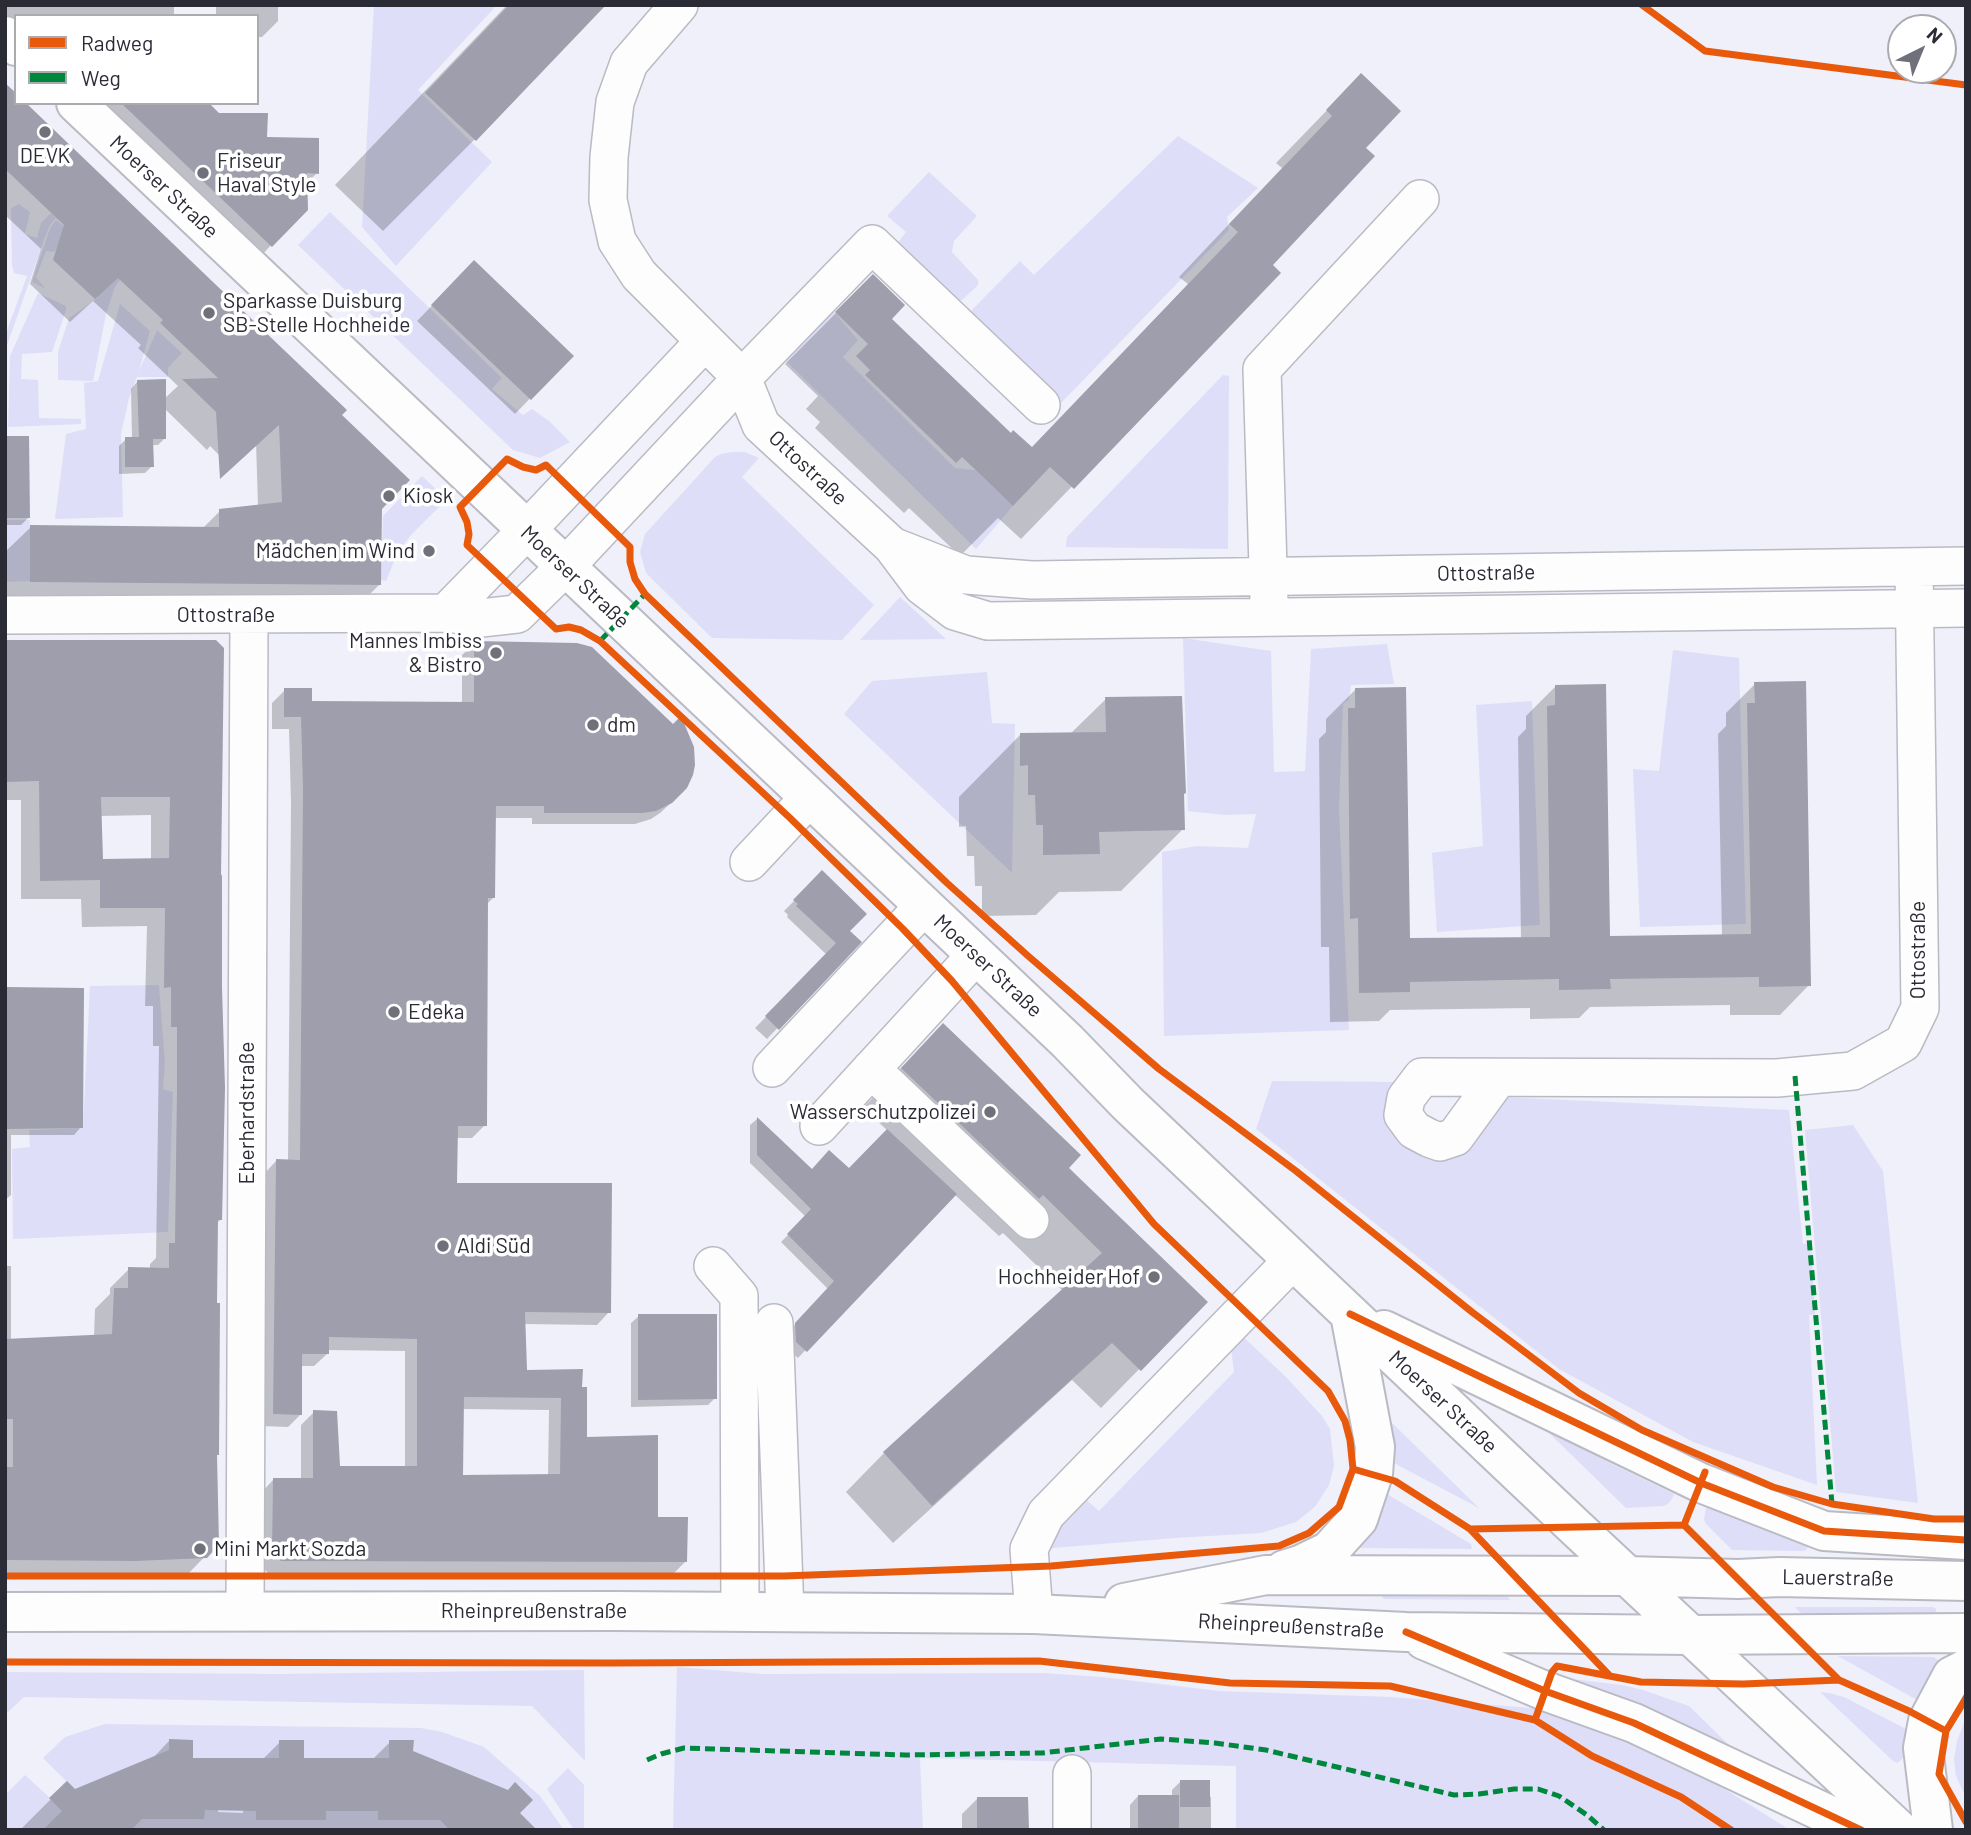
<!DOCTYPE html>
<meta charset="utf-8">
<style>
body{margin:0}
#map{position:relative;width:1971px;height:1835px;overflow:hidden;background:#eff0f9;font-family:Barlow,sans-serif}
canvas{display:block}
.frame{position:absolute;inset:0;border:7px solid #2b2b36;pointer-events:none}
.legend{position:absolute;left:14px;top:14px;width:245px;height:91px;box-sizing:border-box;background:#fff;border:2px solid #aaaaaf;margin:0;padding:9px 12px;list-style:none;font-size:21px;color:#2b2b36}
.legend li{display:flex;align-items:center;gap:14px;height:35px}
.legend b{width:35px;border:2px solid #aaaaaf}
.north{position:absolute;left:1887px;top:14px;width:70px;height:70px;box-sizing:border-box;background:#fff;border:2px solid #aaaaaf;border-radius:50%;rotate:43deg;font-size:19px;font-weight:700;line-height:28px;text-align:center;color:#2b2b36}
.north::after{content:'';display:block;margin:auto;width:24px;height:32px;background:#70707a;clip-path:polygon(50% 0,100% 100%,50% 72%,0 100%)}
</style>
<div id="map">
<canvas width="1971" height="1835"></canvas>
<div class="frame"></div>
<ul class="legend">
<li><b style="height:9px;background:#e8590c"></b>Radweg</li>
<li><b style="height:9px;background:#00873e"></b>Weg</li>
</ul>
<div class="north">N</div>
</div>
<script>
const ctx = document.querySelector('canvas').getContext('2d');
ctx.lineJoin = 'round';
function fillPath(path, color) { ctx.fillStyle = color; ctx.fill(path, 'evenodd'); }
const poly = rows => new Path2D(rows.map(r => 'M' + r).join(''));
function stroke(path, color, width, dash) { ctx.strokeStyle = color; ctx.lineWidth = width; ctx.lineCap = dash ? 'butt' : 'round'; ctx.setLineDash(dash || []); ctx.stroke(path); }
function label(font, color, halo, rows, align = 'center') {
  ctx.font = font + ' Barlow,sans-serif'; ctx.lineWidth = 7; ctx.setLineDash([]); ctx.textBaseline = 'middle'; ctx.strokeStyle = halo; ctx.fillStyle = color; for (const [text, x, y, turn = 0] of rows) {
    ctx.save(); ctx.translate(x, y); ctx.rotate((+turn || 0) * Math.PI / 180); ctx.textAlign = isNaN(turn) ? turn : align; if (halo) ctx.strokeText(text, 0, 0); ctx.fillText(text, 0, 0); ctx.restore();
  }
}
const green = poly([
 [374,5,497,5,418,90,492,162,396,266,362,227],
 [1178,136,1258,188,1227,217,1229,230,1060,404,971,316,972,310,1020,261,1034,275],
 [929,172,977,216,954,241,952,252,978,280,978,285,962,300,953,302,896,245,906,232,887,216],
 [19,204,30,212,25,234,37,238,41,223,51,213,56,218,50,225,45,237,5,351,5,336,27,276,14,273,12,265,11,208],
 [330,212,502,378,492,389,523,415,532,409,549,421,570,442,540,458,513,450,298,245],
 [56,220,65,227,55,252,46,251,36,277,46,289,32,282,50,228],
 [112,271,121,278,115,287,106,314,93,381,58,380,58,352,69,318,97,298,104,281],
 [38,293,66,306,66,310,52,352,22,354,21,379,38,380,39,418,81,419,81,424,8,427,10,356],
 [120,304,150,331,139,371,157,330,182,353,168,368,168,377,137,377,129,398,121,434,123,517,55,519,66,434,86,429,84,383,98,381],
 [831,308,858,340,843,357,955,468,975,470,1013,506,976,549,780,355],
 [1223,375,1229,376,1228,549,1066,547,1067,537],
 [732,452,745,452,759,458,742,477,874,605,842,640,712,638,646,573,640,552,645,534,715,457,721,454],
 [422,476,443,496,440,506,411,535,398,552,386,581,381,580,383,516],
 [5,520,30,520,30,581,5,582],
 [900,597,946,639,860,640],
 [1183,638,1271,651,1274,772,1305,771,1311,649,1387,644,1394,684,1351,685,1349,700,1343,704,1339,809,1349,1030,1164,1036,1162,852,1197,846,1248,848,1256,814,1225,815,1188,811],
 [1673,650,1739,658,1746,924,1640,927,1633,769,1659,771],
 [987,672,992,723,1015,724,1012,873,844,714,872,681],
 [1532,701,1540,925,1437,932,1432,853,1483,846,1476,705],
 [159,985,165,1063,163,1089,173,1092,168,1232,13,1239,12,1149,30,1147,29,1130,83,1128,90,986],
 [1272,1081,1402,1082,1427,1156,1499,1097,1789,1110,1803,1244,1811,1243,1815,1314,1809,1315,1817,1485,1693,1442,1559,1369,1256,1129],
 [1853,1125,1883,1171,1918,1503,1836,1492,1805,1130],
 [1238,1332,1285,1376,1322,1416,1330,1429,1334,1466,1329,1485,1315,1507,1296,1522,1261,1533,1175,1538,1041,1549,1080,1494,1099,1511,1234,1372,1230,1341],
 [1388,1419,1479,1508,1390,1461],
 [1548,1429,1616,1466,1674,1494,1672,1499,1668,1504,1664,1506,1626,1508,1548,1432],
 [1387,1494,1471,1544,1472,1549,1361,1548,1356,1549,1380,1513],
 [1706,1507,1807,1544,1809,1546,1806,1550,1803,1551,1732,1550,1706,1524,1704,1520],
 [1384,1593,1506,1594,1510,1600,1384,1599,1382,1597],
 [1795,1607,1933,1607,1936,1609,1936,1612,1933,1613,1801,1613],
 [1838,1656,1934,1657,1939,1661,1940,1666,1917,1700],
 [677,1667,763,1674,1043,1673,1101,1677,1219,1691,1391,1697,1556,1710,1667,1753,1790,1830,1236,1830,1236,1766,920,1758,923,1830,673,1830],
 [584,1670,585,1761,532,1706,24,1697,5,1715,5,1672,279,1674],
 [1572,1679,1622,1685,1643,1690,1689,1706,1728,1744,1725,1747,1657,1713],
 [1820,1692,1829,1693,1844,1697,1906,1729,1903,1757,1901,1760,1897,1763,1892,1760],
 [1966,1718,1966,1798,1956,1776,1954,1759,1957,1741],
 [105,1724,421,1728,442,1732,484,1747,540,1796,564,1830,5,1830,5,1795,25,1775,50,1798,66,1781,43,1758,65,1737],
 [568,1768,584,1785,584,1830,574,1830,547,1789]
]);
const shadow = poly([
 [5,5,174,5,174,16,16,16,16,34,5,24],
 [216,5,278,5,278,21,262,37,257,37,257,16,216,16],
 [507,5,603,5,474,140,383,231,335,185],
 [1361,75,1364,148,1270,265,1279,273,1021,539,998,518,960,556,909,508,904,513,815,428,820,422,806,409,818,396,785,364,873,276,889,319,1011,435,1031,449,1188,284,1179,277,1282,168,1276,163],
 [5,86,16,103,340,415,381,509,380,584,356,608,7,605,7,550,31,527,202,529,220,511,258,506,256,442,231,467,210,446,207,450,164,408,165,438,158,445,152,445,152,466,145,473,119,474,119,446,126,439,132,438,131,389,138,381,164,399,178,386,138,348,141,345,93,301,70,322,30,284,41,249,5,215],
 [89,103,207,103,219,115,265,139,317,173,305,185,306,209,255,262],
 [459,278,571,356,515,414,417,321],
 [5,437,28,518,21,525,5,525],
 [5,641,215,642,219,880,221,1219,217,1223,217,1544,186,1576,115,1579,5,1579,5,1266,11,1266,11,1340,94,1337,95,1309,110,1294,110,1288,129,1269,150,1269,150,1264,156,1258,159,1046,153,1046,153,1006,145,1006,147,926,82,927,81,899,21,899,21,800,5,800],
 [151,815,151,860,101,861,100,816],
 [475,643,674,800,660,813,651,819,635,824,532,824,532,818,494,818,494,897,487,904,485,1125,472,1138,456,1138,456,1185,609,1312,597,1325,524,1324,525,1372,581,1371,585,1438,656,1519,686,1561,673,1574,268,1573,260,1565,261,1493,273,1480,301,1480,301,1425,314,1412,338,1468,405,1468,405,1351,327,1350,327,1354,314,1366,300,1366,300,1415,288,1427,261,1426,264,1174,276,1161,288,1161,291,803,289,729,272,729,272,703,285,690,311,703,462,703,462,655],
 [462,1409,549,1410,548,1476,461,1477],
 [1755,684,1809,985,1780,1015,1730,1015,1730,1005,1590,1007,1579,1018,1530,1019,1530,1008,1390,1010,1379,1021,1330,1022,1329,947,1321,947,1319,739,1326,732,1326,719,1355,690,1408,940,1521,939,1518,737,1526,729,1526,716,1555,687,1608,937,1722,936,1718,734,1726,726,1726,713],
 [1106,699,1182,795,1183,829,1121,891,1059,892,1036,915,982,916,982,886,975,886,974,856,967,856,966,826,959,827,959,797,1020,735,1070,734],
 [822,873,848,931,859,942,767,1039,755,1028,827,955,787,917,788,915,784,911],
 [5,989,81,1127,74,1135,11,1135,11,1195,5,1200],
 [905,1064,1066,1168,1205,1302,1101,1408,1072,1380,893,1543,846,1492,884,1453,1063,1291,1003,1233,999,1236,954,1194,798,1358,789,1350,789,1331,829,1290,781,1242,806,1217,750,1163,750,1125,757,1119,812,1171,849,1170,888,1131,863,1108],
 [639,1316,715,1398,708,1405,631,1407,631,1323],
 [169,1741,191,1759,262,1760,280,1742,302,1759,372,1760,390,1742,412,1752,518,1813,534,1830,20,1830,67,1783,74,1791,151,1760],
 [218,1809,243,1809,243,1813,218,1812],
 [1180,1782,1211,1797,1211,1830,1130,1830,1130,1805,1138,1796,1172,1797,1172,1790],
 [977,1799,1027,1830,962,1830,962,1814]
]);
const building = poly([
 [509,5,606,5,476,141,425,93],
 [1361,73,1401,111,1366,148,1375,156,1273,265,1281,273,1074,489,1050,467,1013,506,962,457,956,463,865,375,870,370,856,356,868,344,835,312,873,274,905,305,892,319,1011,433,1013,430,1032,447,1238,232,1229,224,1332,116,1326,110],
 [5,83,16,93,16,103,26,103,284,350,347,410,342,415,410,480,382,509,381,585,30,582,30,525,219,527,219,509,282,502,279,425,220,479,216,412,182,379,218,378,160,323,163,320,118,278,95,299,53,260,64,225,5,169],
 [121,103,209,103,219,113,268,113,267,137,319,138,319,174,307,173,308,210,272,247],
 [474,260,574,356,531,400,431,305],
 [166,379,166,439,153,439,154,467,125,467,125,437,139,437,137,380],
 [5,436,29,436,30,518,5,518],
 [5,640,216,640,224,648,221,876,222,874,222,988,225,1088,222,1220,218,1220,217,1303,220,1303,219,1455,217,1455,219,1545,207,1558,135,1561,5,1560,5,1467,13,1467,13,1419,5,1419,5,1339,112,1334,114,1288,128,1288,128,1267,169,1268,169,1243,175,1243,177,1087,177,1027,171,1027,171,987,164,988,165,908,100,908,100,880,40,881,39,781,5,782],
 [101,797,170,797,169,858,103,859],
 [474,641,577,643,592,647,673,724,681,716,694,747,695,765,693,775,687,788,672,803,656,811,642,813,544,813,544,806,496,806,495,898,488,898,487,1126,458,1126,457,1183,612,1183,611,1313,525,1312,527,1370,583,1369,582,1387,587,1387,587,1437,658,1435,658,1517,688,1517,687,1562,281,1561,272,1552,273,1478,313,1478,313,1410,337,1411,340,1466,417,1466,417,1339,329,1337,329,1354,302,1354,302,1415,273,1414,276,1159,300,1160,303,789,301,717,284,717,284,688,312,688,312,701,474,702],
 [464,1397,561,1398,560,1474,463,1475],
 [1806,681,1811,986,1759,987,1759,977,1610,979,1611,989,1559,990,1559,979,1410,982,1410,992,1359,993,1358,918,1350,919,1348,708,1355,708,1355,688,1406,687,1410,938,1550,937,1547,706,1555,705,1555,685,1606,684,1610,936,1751,934,1747,703,1755,703,1754,682],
 [1182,696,1186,793,1184,794,1185,830,1099,832,1100,854,1043,855,1043,825,1036,825,1035,795,1028,795,1028,765,1020,766,1020,733,1106,732,1105,697],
 [822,870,867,914,850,931,862,942,779,1030,765,1016,836,943,796,906,798,904,793,900],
 [5,987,84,988,83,1128,5,1129],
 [943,1023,1081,1155,1069,1168,1208,1302,1141,1371,1112,1343,932,1506,883,1452,1102,1253,1043,1195,1039,1199,901,1068],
 [757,1117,812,1169,829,1150,849,1168,887,1129,957,1194,807,1352,796,1342,795,1323,834,1281,787,1234,811,1209,757,1155],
 [638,1314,717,1314,717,1399,638,1400],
 [169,1739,193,1740,193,1758,279,1758,279,1740,304,1740,304,1758,389,1758,389,1740,414,1740,413,1751,508,1790,515,1782,533,1800,520,1813,537,1830,450,1830,440,1820,378,1820,378,1811,326,1811,326,1820,256,1820,256,1811,205,1810,204,1819,142,1819,131,1830,43,1830,62,1811,49,1798,67,1781,75,1789,169,1750],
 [1180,1780,1210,1780,1210,1807,1180,1807],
 [1138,1795,1179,1795,1179,1830,1138,1830],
 [977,1797,1028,1797,1029,1830,977,1830]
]);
const minor = poly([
 [679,5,629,63,615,102,609,157,608,200,617,241,639,275,742,378,761,425,892,546,922,586,955,611,988,621,1966,608],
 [892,546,966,575,1032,580,1966,566],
 [1269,601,1262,369,1420,199],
 [446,613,526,531,705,341],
 [5,615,446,613,481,618,517,614,565,567,742,378,872,244,1041,405],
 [749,862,809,798],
 [772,1068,924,906],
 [871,1069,1030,1220],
 [1498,1078,1455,1137,1440,1142,1429,1138,1414,1130,1403,1115,1406,1098,1422,1077,1777,1078,1853,1071,1903,1043,1920,1008,1914,567],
 [819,1126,976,955],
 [713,1266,739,1296,740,1612],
 [774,1323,785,1612],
 [245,1611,249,615],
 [1034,1614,1029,1549,1046,1514,1293,1260],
 [1072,1830,1072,1774]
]);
const major = poly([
 [5,36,16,46],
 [76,103,1067,1041,1128,1104,1575,1527,1899,1830],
 [1384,1330,1701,1483,1824,1531,1966,1540],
 [1284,1570,1300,1565,1329,1551,1358,1519,1373,1474,1375,1447,1350,1314],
 [1124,1603,1266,1575,1627,1576,1738,1579,1779,1577,1966,1581],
 [5,1612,614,1611,1034,1614,1406,1632,1689,1635,1966,1633],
 [1424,1640,1545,1691,1634,1723,1861,1830],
 [1933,1830,1923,1748,1928,1721,1952,1676,1966,1669]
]);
const quiet = poly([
 [600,641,645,594],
 [1795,1076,1832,1504],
 [647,1760,661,1754,684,1748,905,1755,1042,1753,1161,1739,1215,1743,1266,1750,1454,1795,1479,1794,1514,1789,1538,1789,1559,1796,1587,1815,1604,1830]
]);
const cycleway = poly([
 [1642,5,1705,51,1966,85],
 [1350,1314,1701,1483,1824,1531,1966,1540],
 [1353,1469,1395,1481,1470,1529,1684,1525],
 [1705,1472,1684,1525,1839,1680],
 [1470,1529,1610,1676],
 [5,1576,784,1576,1051,1566,1279,1546,1309,1533,1339,1507,1353,1469,1350,1440,1345,1421,1328,1391,1154,1224,952,981,903,929,790,818,600,641,581,630,569,627,556,629,467,545,469,534,467,522,460,507,507,459,523,467,536,470,546,465,630,547,630,562,635,579,645,594,947,883,1027,955,1159,1069,1296,1171,1472,1312,1579,1393,1642,1430,1773,1487,1832,1504,1934,1519,1966,1519],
 [1406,1632,1545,1691,1634,1723,1861,1830],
 [5,1662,613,1663,1039,1661,1230,1683,1390,1686,1535,1720,1592,1756,1681,1797,1731,1830],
 [1966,1698,1946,1731,1939,1774,1966,1822],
 [1535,1720,1552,1672,1557,1666,1641,1682,1743,1684,1839,1680,1909,1711,1946,1731]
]);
const markers = [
 [45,132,7,"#70707a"],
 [203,173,7,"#70707a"],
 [209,313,7,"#70707a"],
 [389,496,7,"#70707a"],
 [429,551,7,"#70707a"],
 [496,653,7,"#70707a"],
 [593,725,7,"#70707a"],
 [394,1012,7,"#70707a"],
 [990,1112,7,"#70707a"],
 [443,1246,7,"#70707a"],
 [1154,1277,7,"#70707a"],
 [200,1549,7,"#70707a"]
];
const poiNames = [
 ["DEVK",45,156,"center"],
 ["Friseur",217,161],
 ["Haval Style",217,185],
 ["Sparkasse Duisburg",223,301],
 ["SB-Stelle Hochheide",223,325],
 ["Kiosk",403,496],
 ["Mädchen im Wind",415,551,"right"],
 ["Mannes Imbiss",482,641,"right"],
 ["& Bistro",482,665,"right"],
 ["dm",607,725],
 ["Edeka",408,1012],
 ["Wasserschutzpolizei",976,1112,"right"],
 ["Aldi Süd",457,1246],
 ["Hochheider Hof",1140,1277,"right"],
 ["Mini Markt Sozda",214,1549]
];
const streetNames = [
 ["Moerser Straße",164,187,43],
 ["Ottostraße",808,468,43],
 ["Ottostraße",1486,573,-1],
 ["Moerser Straße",575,577,43],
 ["Ottostraße",226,615],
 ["Ottostraße",1918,950,-90],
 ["Moerser Straße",988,966,43],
 ["Eberhardstraße",247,1113,-90],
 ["Moerser Straße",1443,1402,43],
 ["Lauerstraße",1838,1578,1],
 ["Rheinpreußenstraße",534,1611],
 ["Rheinpreußenstraße",1291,1626,3]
];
fillPath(green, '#dedef8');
fillPath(shadow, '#0003');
fillPath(building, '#9e9eac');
stroke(minor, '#babac3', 40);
stroke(major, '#babac3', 42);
stroke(minor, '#fdfdfe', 37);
stroke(major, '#fdfdfe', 38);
stroke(quiet, '#00873e', 5, [10, 5]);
stroke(cycleway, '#e8590c', 7);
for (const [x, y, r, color] of markers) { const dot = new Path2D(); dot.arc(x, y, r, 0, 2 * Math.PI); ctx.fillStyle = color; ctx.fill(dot); stroke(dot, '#fff', 2.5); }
label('21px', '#2b2b36', '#fff', poiNames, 'left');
label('21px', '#2b2b36', '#fff', streetNames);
</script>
